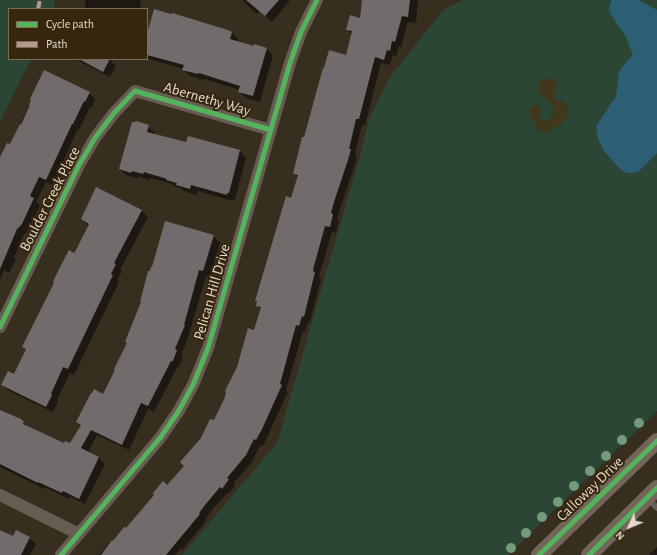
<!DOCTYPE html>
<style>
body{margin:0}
#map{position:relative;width:657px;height:555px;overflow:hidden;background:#372e20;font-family:"Alegreya Sans",sans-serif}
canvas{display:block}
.legend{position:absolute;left:8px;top:8px;width:140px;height:52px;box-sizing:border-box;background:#35260d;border:1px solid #7b6e59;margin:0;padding:5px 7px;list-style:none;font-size:12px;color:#e4dacb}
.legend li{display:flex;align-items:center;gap:8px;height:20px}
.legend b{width:20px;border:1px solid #7b6e59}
.north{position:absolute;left:609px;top:507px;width:40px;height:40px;-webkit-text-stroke:3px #35260d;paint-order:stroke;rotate:226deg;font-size:11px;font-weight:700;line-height:16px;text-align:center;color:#e4dacb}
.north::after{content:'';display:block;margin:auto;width:14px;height:18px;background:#e4dacb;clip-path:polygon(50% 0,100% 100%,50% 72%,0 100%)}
</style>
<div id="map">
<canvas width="657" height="555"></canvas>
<ul class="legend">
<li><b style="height:5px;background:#56b35d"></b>Cycle path</li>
<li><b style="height:5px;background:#b69a8f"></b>Path</li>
</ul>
<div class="north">N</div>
</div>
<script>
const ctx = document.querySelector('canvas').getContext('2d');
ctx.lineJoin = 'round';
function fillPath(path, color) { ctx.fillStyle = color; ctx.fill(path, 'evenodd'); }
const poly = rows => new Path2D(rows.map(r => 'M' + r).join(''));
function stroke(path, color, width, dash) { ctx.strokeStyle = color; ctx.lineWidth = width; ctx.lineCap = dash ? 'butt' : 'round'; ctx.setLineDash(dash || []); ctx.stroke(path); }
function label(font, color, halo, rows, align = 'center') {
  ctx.font = font + ' "Alegreya Sans",sans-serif'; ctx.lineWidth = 4; ctx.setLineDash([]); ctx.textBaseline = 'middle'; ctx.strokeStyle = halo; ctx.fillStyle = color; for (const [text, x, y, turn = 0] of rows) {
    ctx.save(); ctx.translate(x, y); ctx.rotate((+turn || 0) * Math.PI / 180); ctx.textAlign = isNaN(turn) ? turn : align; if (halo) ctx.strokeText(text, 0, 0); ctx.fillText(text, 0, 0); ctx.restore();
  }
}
const green = poly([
 [0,0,55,0,54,9,9,9,9,59,31,59,0,122],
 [463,0,657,0,657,411,508,555,182,555,277,443,361,152,369,119,390,77,443,10]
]);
const sand = poly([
 [547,78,555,80,557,84,553,95,555,99,558,101,564,102,567,105,568,114,561,125,551,128,550,131,543,133,537,128,529,112,531,106,537,105,541,110,540,116,541,120,544,121,552,118,554,107,539,92,538,88,541,81]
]);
const water = poly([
 [612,0,638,0,657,10,657,153,639,171,633,173,626,173,621,170,604,151,598,139,596,126,616,96,619,73,621,68,633,55,626,37,610,13,609,7]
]);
const shadow = poly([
 [85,0,141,0,140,9,88,9,85,6],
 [242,0,290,0,272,22,259,11,257,14],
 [362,0,418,0,416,23,408,22,401,47,399,46,396,56,393,55,390,65,381,63,365,125,362,125,355,154,357,157,354,167,340,209,337,219,339,221,336,233,332,232,320,273,319,277,321,279,310,322,308,322,305,332,303,331,286,390,288,392,263,446,260,445,252,462,233,484,235,486,228,494,227,493,211,511,205,520,206,521,182,550,181,548,175,555,99,555,111,541,113,543,126,530,167,487,185,466,214,422,255,331,261,309,257,305,258,302,256,301,292,199,298,178,294,173,305,138,347,56,352,35,347,29,361,19],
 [228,31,232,33,238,39,237,43,254,47,255,45,267,49,273,55,260,102,246,98,239,92,240,90,205,79,204,80,190,76,183,69,149,59,147,57,147,37],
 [75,59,112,59,111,61,116,66,110,77],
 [89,93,95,99,92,108,90,107,79,130,78,129,52,185,46,182,36,202,40,205,28,230,23,236,14,258,16,259,9,273,4,270,0,280,0,163,10,146],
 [148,126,154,132,154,135,187,143,189,137,240,151,246,158,235,199,234,198,233,201,198,191,196,195,184,191,181,188,174,186,172,184,150,178,149,180,138,176,138,179,126,175,120,169],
 [96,188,142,211,148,217,120,270,122,271,117,280,119,282,74,375,70,373,57,400,58,402,53,412,9,391,2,385,14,375,26,350,23,347,77,251,88,225,82,219],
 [213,236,220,242,210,277,206,276,190,331,190,332,181,356,183,357,179,367,178,366,154,412,148,409,129,450,97,435,88,453,99,458,105,464,85,504,70,497,69,499,45,487,44,489,0,467,0,410,20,420,27,426,64,445,70,444,81,426,77,422,104,395],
 [0,531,13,537,29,538,36,544,30,555,0,555],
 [657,547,657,555,649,555]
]);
const building = poly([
 [246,0,279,0,265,16],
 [362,0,410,0,408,17,402,16,395,42,392,41,390,51,387,50,384,60,375,57,359,119,356,119,349,149,351,149,348,160,334,202,331,213,333,214,330,227,325,226,314,266,313,271,315,272,304,317,302,316,299,326,296,325,280,384,282,385,262,429,256,440,254,439,246,455,227,478,229,479,222,489,220,487,205,505,199,513,200,514,166,555,101,555,112,540,113,541,124,527,126,528,154,495,153,493,163,481,167,485,184,466,180,462,201,438,210,419,214,420,225,397,226,392,225,391,237,367,248,328,254,330,261,307,256,306,257,301,255,301,286,196,291,198,298,175,293,174,302,137,304,137,323,68,324,68,329,50,346,55,352,31,346,30,350,15,360,18],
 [154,9,171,14,172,13,228,30,232,32,230,39,254,46,254,44,267,48,253,96,238,92,240,86,199,73,198,74,182,70,184,65,147,55,147,34],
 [79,59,110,59,103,72],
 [44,70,90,92,85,102,84,101,73,124,72,124,46,180,39,177,30,196,34,198,22,224,17,229,0,269,0,157,7,143,10,144,20,124,21,125,30,105,29,105,31,100,30,99],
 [136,121,149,125,147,132,186,142,188,136,240,150,229,193,227,193,227,195,191,185,190,189,176,185,177,183,166,180,167,179,144,172,143,174,132,171,131,173,119,169,132,122,135,122],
 [96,187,142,210,114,263,116,264,111,274,113,275,68,369,63,367,51,394,52,395,46,407,1,385,8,371,14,374,26,349,22,347,54,283,53,282,58,271,69,250,74,253,76,250,89,224,81,219],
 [165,221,214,235,203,271,199,270,184,325,185,325,175,349,177,350,173,361,171,361,148,406,141,403,122,445,91,430,81,448,99,457,79,499,63,491,62,493,38,482,38,483,0,464,0,410,21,419,24,422,23,424,64,443,65,441,70,443,81,425,76,422,91,393,92,393,94,389,103,394,115,370,114,369,127,343,125,342,141,302,140,302,148,271,150,271,151,266,152,267],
 [0,530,13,536,16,530,30,537,21,555,0,555]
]);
const lane = poly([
 [647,498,657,508]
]);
const street = poly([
 [0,327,79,165,95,138,114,113,135,91,271,130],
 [0,495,79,534],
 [61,555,160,438,178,412,193,385,208,348,290,63,301,32,317,0]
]);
const secondary = poly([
 [539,555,657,441],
 [589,555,657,488]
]);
const quiet = poly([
 [38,9,40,0]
]);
const cycleway = poly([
 [0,327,79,165,95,138,114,113,135,91,271,130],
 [61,555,160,438,178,412,193,385,208,348,290,63,301,32,317,0],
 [539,555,657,441],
 [589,555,657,488]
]);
const trees = [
 [639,423],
 [622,440],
 [606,456],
 [590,471],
 [574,486],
 [558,502],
 [542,517],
 [526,533],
 [511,548]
];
const streetNames = [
 ["Abernethy Way",207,99,16],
 ["Boulder Creek Place",50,199,-63],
 ["Pelican Hill Drive",212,292,-74],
 ["Calloway Drive",590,489,-44]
];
fillPath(green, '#2b4635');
fillPath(sand, '#41381b');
fillPath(water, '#2c5e74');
fillPath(shadow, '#0007');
fillPath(building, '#726b6b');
stroke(lane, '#685d53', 6);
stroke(street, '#685d53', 12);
stroke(secondary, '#736559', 16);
stroke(quiet, '#b69a8f', 4, [8, 4]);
stroke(cycleway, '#56b35d', 5);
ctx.fillStyle = '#729a7b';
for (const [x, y] of trees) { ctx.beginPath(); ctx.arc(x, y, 5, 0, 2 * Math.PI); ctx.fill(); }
label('15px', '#e4dacb', '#35260d', streetNames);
</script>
